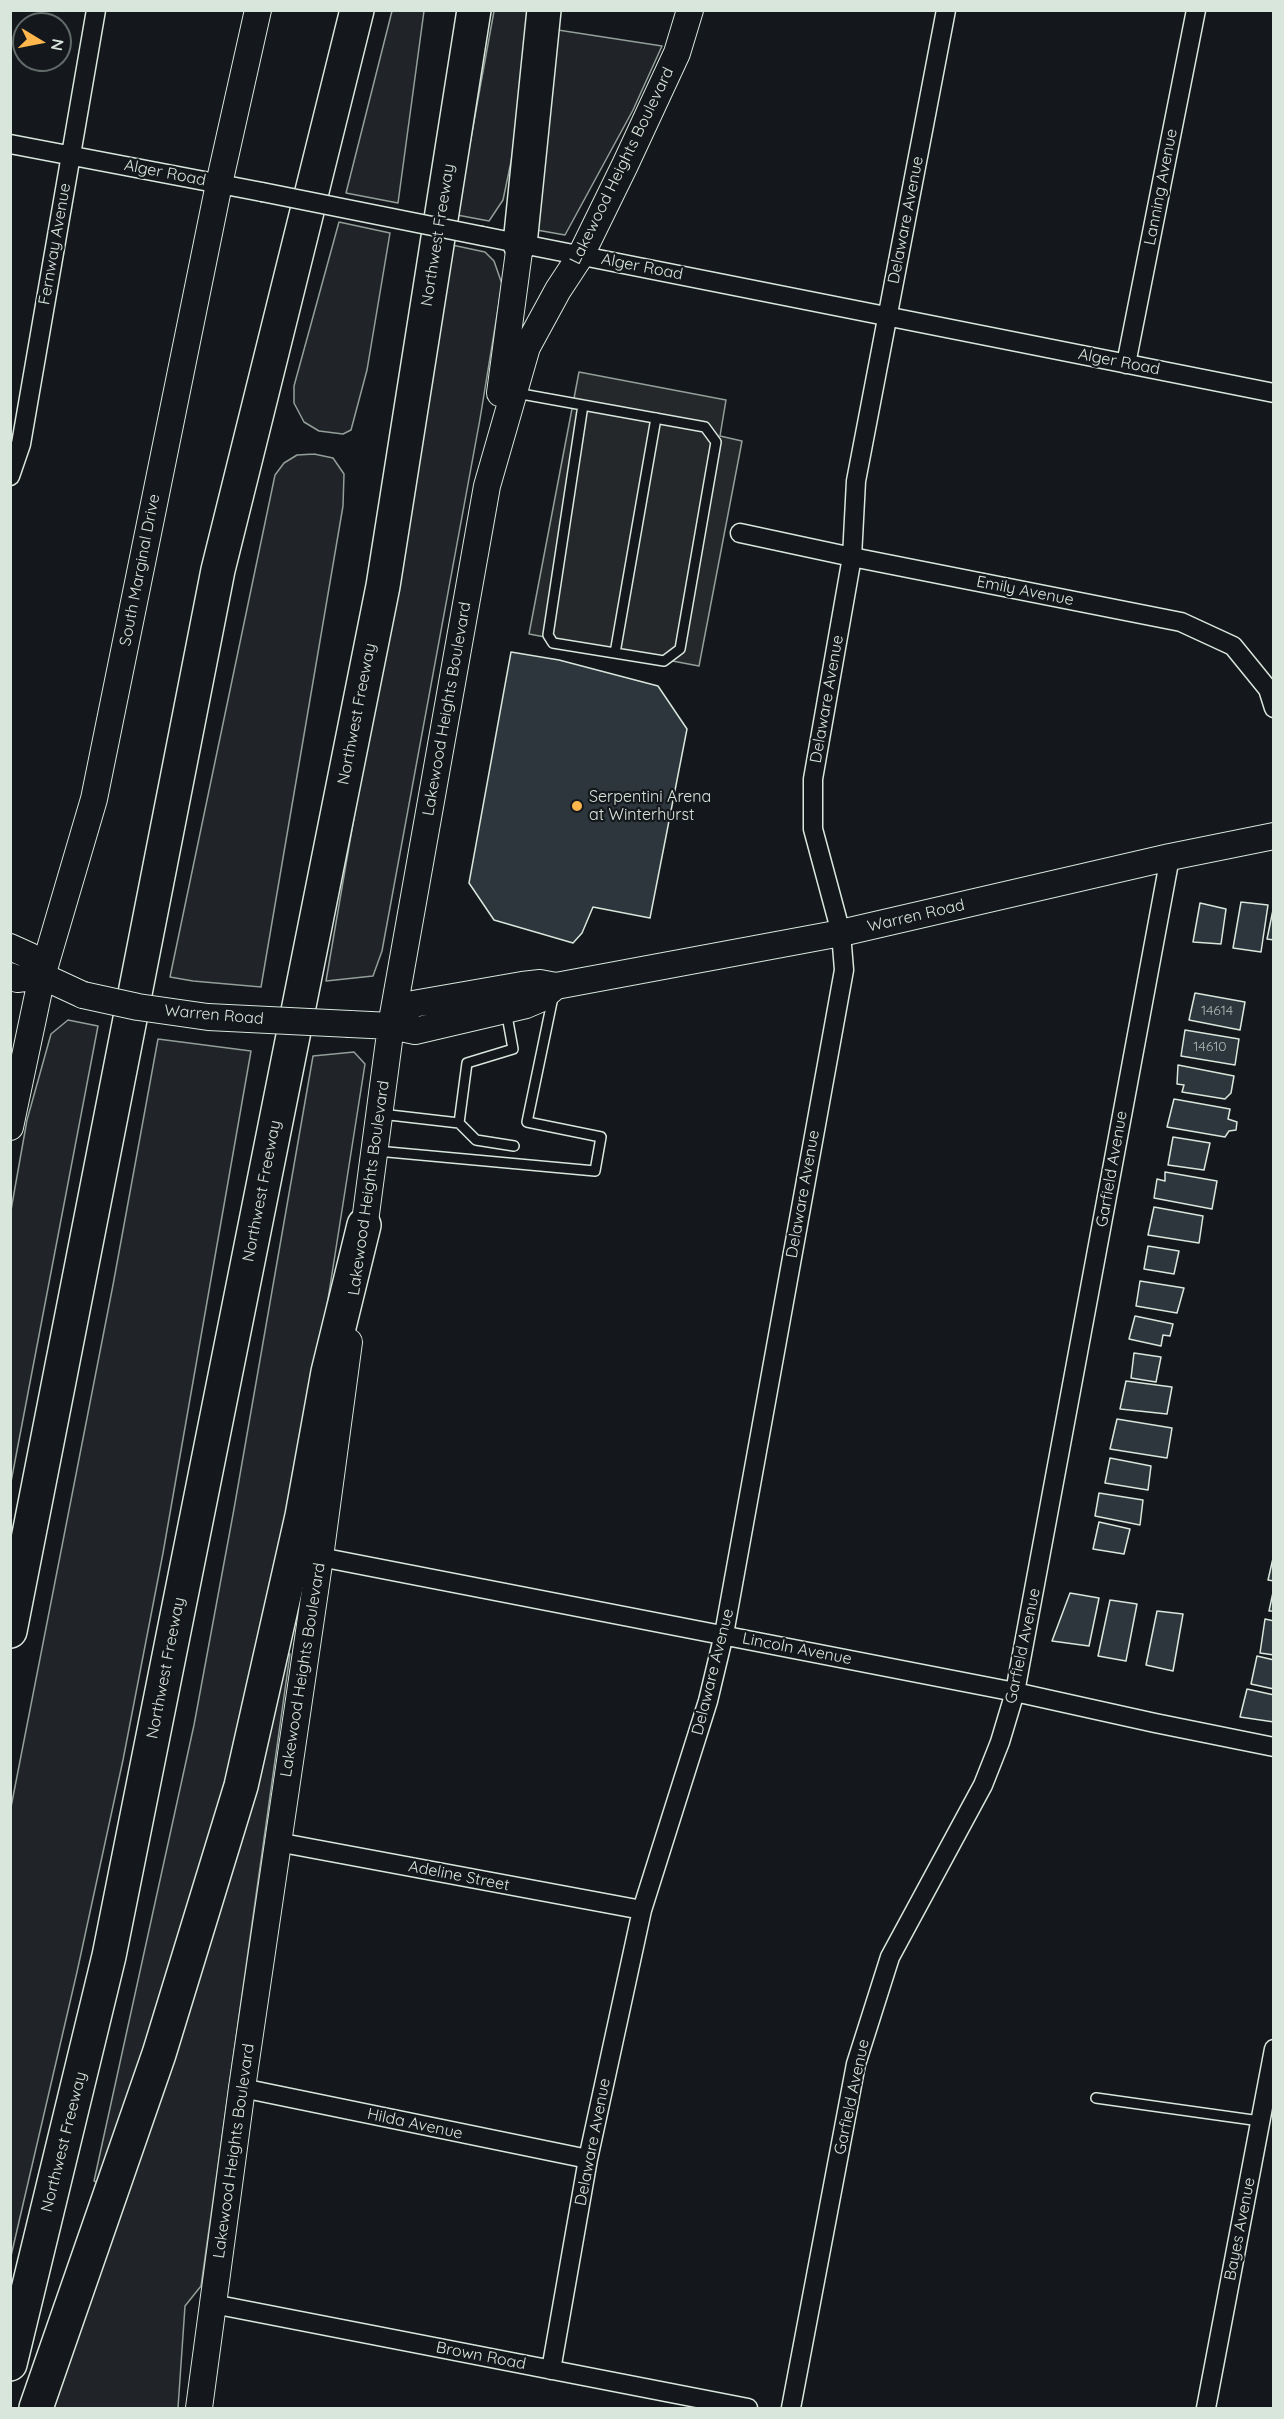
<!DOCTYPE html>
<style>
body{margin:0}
#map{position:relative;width:1284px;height:2419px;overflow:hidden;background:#14181c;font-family:Quicksand,sans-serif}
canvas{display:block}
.frame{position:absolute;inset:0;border:12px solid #d8e6dc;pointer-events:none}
.north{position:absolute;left:12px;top:12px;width:60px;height:60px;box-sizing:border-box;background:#14181c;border:2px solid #626a69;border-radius:50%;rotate:100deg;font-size:16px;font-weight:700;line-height:24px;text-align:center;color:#d8e6dc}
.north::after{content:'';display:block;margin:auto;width:21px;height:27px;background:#ffb74d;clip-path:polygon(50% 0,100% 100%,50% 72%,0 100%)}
</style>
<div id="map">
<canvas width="1284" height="2419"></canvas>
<div class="frame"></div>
<div class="north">N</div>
</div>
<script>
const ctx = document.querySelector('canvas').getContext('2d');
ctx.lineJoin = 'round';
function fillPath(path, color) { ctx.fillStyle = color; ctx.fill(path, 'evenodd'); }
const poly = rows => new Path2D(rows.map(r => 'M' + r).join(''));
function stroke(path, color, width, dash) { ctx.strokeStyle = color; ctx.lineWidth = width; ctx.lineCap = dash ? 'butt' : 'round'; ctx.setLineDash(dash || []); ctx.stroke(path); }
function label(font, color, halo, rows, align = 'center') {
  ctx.font = font + ' Quicksand,sans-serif'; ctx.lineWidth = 4.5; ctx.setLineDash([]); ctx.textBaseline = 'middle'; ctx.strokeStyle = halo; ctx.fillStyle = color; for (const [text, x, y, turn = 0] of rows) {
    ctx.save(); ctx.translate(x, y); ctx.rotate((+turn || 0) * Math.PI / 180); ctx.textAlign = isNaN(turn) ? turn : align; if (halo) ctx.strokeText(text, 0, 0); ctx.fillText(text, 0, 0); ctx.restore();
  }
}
const green = poly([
 [392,11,424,11,398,203,346,193,392,11],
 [494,11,530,11,512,157,503,200,489,221,457,215,494,11],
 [558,30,662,46,633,110,565,235,531,229,558,30],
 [339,222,390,233,367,370,351,430,343,434,319,431,304,422,294,403,294,386,339,222],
 [452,245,485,252,494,261,502,284,480,419,382,951,373,976,326,981,452,245],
 [314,454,333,458,344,474,343,506,261,987,193,981,170,977,275,475,284,463,297,455,314,454],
 [68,1020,98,1026,11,1482,11,1210,27,1120,51,1034,68,1020],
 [158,1039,251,1051,163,1553,123,1760,77,1972,11,2256,11,1807,113,1285,158,1039],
 [354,1052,365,1064,323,1331,273,1604,201,1883,99,2183,94,2181,194,1725,234,1509,313,1056,354,1052],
 [282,1653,290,1654,201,2286,185,2306,178,2408,52,2408,282,1653]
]);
const parking = poly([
 [579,372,726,400,720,436,742,441,699,666,529,634,579,372]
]);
const building = poly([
 [511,652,559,660,658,686,687,729,650,918,593,907,582,933,573,943,494,920,469,883,511,652],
 [1241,902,1268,905,1261,952,1233,948,1241,902],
 [1200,903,1226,909,1221,944,1193,942,1200,903],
 [1274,905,1274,940,1267,939,1274,905],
 [1195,993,1245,1002,1240,1030,1189,1020,1195,993],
 [1185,1030,1239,1039,1235,1065,1181,1056,1185,1030],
 [1178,1065,1234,1076,1231,1093,1225,1099,1182,1092,1184,1085,1177,1084,1178,1065],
 [1174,1099,1230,1109,1228,1119,1237,1122,1236,1130,1229,1131,1225,1137,1167,1127,1174,1099],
 [1173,1137,1210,1143,1204,1170,1168,1165,1173,1137],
 [1165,1172,1217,1181,1212,1209,1154,1198,1157,1179,1165,1181,1165,1172],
 [1154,1207,1203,1216,1199,1243,1148,1235,1154,1207],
 [1148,1246,1179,1251,1174,1274,1144,1269,1148,1246],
 [1140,1281,1184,1288,1177,1313,1136,1306,1140,1281],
 [1135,1316,1173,1324,1170,1336,1163,1335,1161,1346,1129,1339,1135,1316],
 [1134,1353,1161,1357,1156,1382,1131,1378,1134,1353],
 [1126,1381,1172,1387,1167,1414,1120,1409,1126,1381],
 [1117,1419,1172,1428,1167,1458,1110,1449,1117,1419],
 [1110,1458,1151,1466,1148,1490,1105,1483,1110,1458],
 [1099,1493,1143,1500,1140,1525,1095,1516,1099,1493],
 [1099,1522,1130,1529,1124,1554,1093,1549,1099,1522],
 [1274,1554,1274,1581,1268,1580,1274,1554],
 [1274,1588,1274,1611,1269,1611,1274,1588],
 [1070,1593,1099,1598,1089,1646,1052,1641,1070,1593],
 [1110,1600,1137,1604,1126,1661,1098,1656,1110,1600],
 [1157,1611,1183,1614,1173,1671,1146,1665,1157,1611],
 [1265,1619,1274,1621,1274,1655,1260,1653,1265,1619],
 [1257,1656,1274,1660,1274,1689,1251,1684,1257,1656],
 [1247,1689,1274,1695,1274,1722,1240,1717,1247,1689]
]);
const service = poly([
 [516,393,705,427,716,442,680,649,664,661,553,643,548,635,583,405],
 [615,653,656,418],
 [381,1114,459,1123,467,1063,513,1049,506,1010],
 [459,1123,476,1140,514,1146],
 [377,1151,595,1171,601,1137,527,1122,553,997],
 [1096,2098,1260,2121]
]);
const minor = poly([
 [10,144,262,192],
 [482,236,1274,393],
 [1126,364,1196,10],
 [10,476,21,444,96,10],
 [740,533,852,557,1181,622,1233,646,1268,689,1274,708],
 [320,1557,1015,1692,1155,1723,1274,1747],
 [277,1842,642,1910],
 [242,2088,588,2159],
 [213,2304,748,2408],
 [551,2370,588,2159,642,1910,708,1701,724,1634,844,970,841,933,813,829,813,779,852,557,856,481,946,10],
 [791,2408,856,2064,890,1957,983,1785,1000,1742,1015,1692,1170,857],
 [1206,2408,1274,2049]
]);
const secondary = poly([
 [500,393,520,244],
 [10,947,30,956,42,976],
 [10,976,17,979,42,976,83,995],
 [350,1024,391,1026,415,1031,526,1005,540,999,556,986],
 [391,1026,413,1004,522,985,540,983,556,986,841,933,1170,857,1274,836],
 [10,1127,42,976,94,799,219,184,258,10],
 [362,1244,391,1026,487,486,527,347,558,290,581,255,625,165,677,53,690,10],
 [199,2408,242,2088,320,1557,349,1342]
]);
const motorway = poly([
 [520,244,544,10],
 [10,1631,218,570,357,10],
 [10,2364,109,1956,383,586,474,10],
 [36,2408,159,2054,241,1786,302,1516,328,1372,364,1225]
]);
const minorBridge = poly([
 [262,192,482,236]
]);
const secondaryBridge = poly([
 [83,995,138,1007,208,1017,350,1024]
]);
const markers = [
 [577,806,6,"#ffb74d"]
];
const numberNames = [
 ["14614",1217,1011],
 ["14610",1210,1047]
];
const streetNames = [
 ["Lakewood Heights Boulevard",622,166,-64],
 ["Alger Road",165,173,11],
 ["Lanning Avenue",1161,187,-79],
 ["Delaware Avenue",906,220,-79],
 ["Northwest Freeway",438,235,-81],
 ["Fernway Avenue",55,244,-80],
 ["Alger Road",642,267,11],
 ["Alger Road",1119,362,11],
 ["South Marginal Drive",140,570,-79],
 ["Emily Avenue",1025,591,11],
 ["Delaware Avenue",827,699,-80],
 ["Lakewood Heights Boulevard",447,709,-80],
 ["Northwest Freeway",357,714,-79],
 ["Warren Road",916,916,-13],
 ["Warren Road",214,1015,5],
 ["Garfield Avenue",1112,1169,-80],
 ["Lakewood Heights Boulevard",369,1188,-82],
 ["Northwest Freeway",262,1191,-79],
 ["Delaware Avenue",803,1194,-80],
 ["Garfield Avenue",1023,1646,-78],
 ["Lincoln Avenue",797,1649,11],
 ["Northwest Freeway",166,1668,-79],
 ["Lakewood Heights Boulevard",303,1670,-81],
 ["Delaware Avenue",713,1672,-76],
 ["Adeline Street",459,1876,11],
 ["Garfield Avenue",852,2097,-78],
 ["Hilda Avenue",415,2124,12],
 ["Northwest Freeway",64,2142,-76],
 ["Delaware Avenue",593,2142,-79],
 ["Lakewood Heights Boulevard",234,2151,-82],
 ["Bayes Avenue",1240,2229,-79],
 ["Brown Road",481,2356,11]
];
const poiNames = [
 ["Serpentini Arena",589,797],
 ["at Winterhurst",589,815]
];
fillPath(green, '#202428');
stroke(green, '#939e99', 1.5);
fillPath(parking, '#24282b');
stroke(parking, '#939e99', 1.5);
fillPath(building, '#2c363c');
stroke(building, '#d8e6dc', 1.5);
stroke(service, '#d8e6dc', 12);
stroke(minor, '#d8e6dc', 21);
stroke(secondary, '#d8e6dc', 28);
stroke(motorway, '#d8e6dc', 36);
stroke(service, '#14181c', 9);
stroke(minor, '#14181c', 18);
stroke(secondary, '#14181c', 26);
stroke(motorway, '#14181c', 33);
stroke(minorBridge, '#d8e6dc', 21, []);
stroke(secondaryBridge, '#d8e6dc', 28, []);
stroke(minorBridge, '#14181c', 18);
stroke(secondaryBridge, '#14181c', 26);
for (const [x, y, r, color] of markers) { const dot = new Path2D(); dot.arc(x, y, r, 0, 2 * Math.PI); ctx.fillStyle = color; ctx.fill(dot); stroke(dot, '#14181c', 2); }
label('14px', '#adbab4', null, numberNames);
label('16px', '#d8e6dc', '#14181c', streetNames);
label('16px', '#d8e6dc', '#14181c', poiNames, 'left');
</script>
